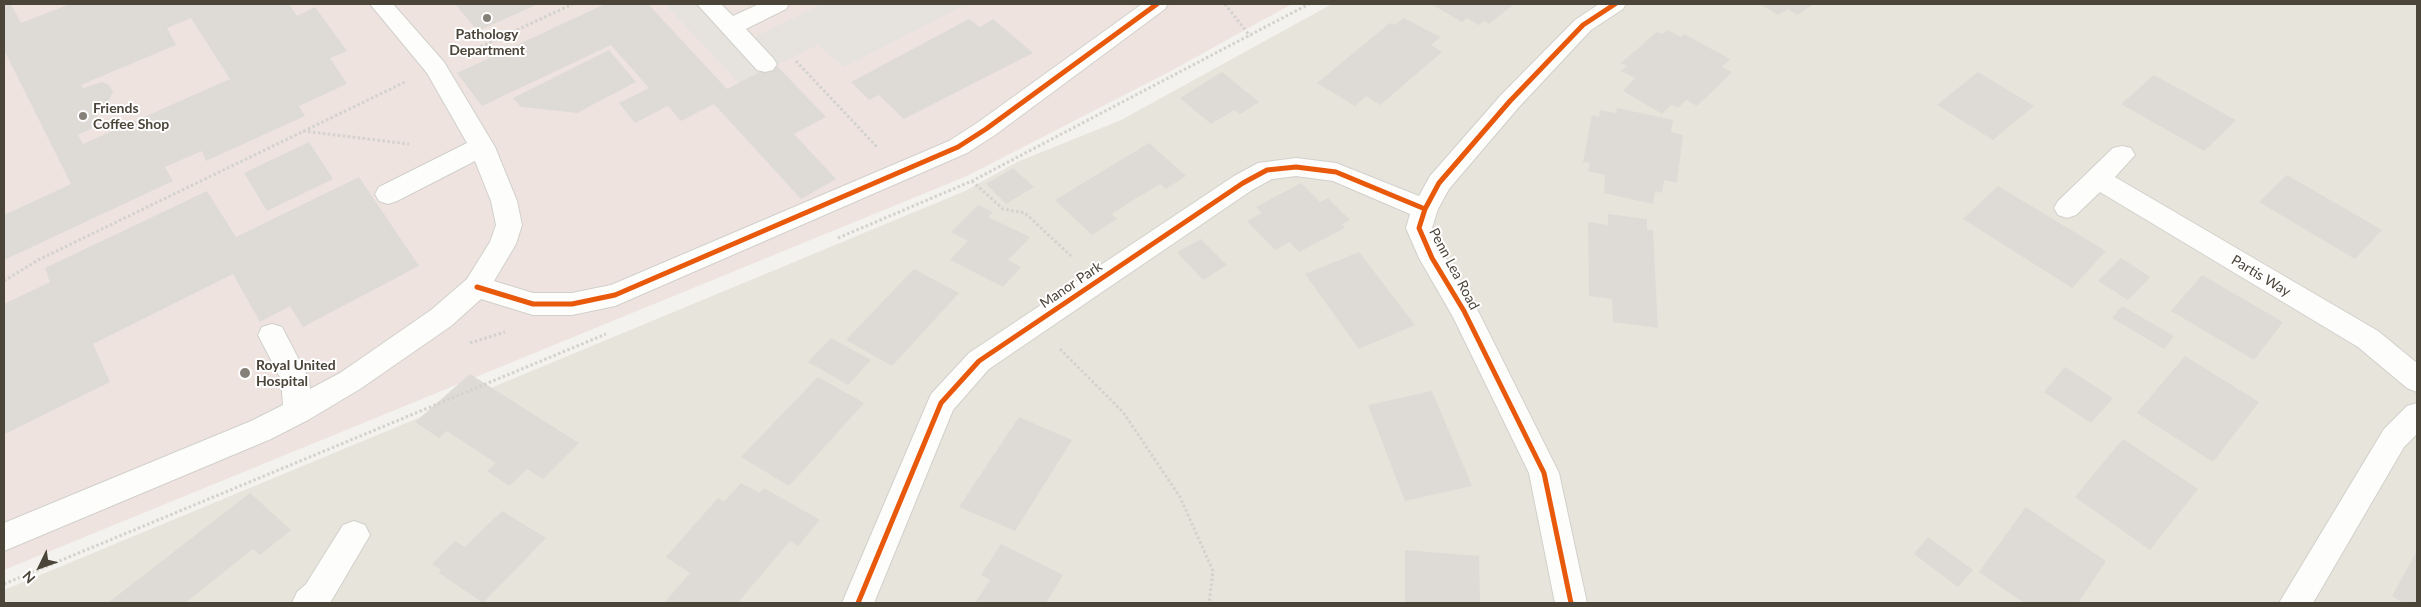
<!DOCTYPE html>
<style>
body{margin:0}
#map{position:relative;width:2421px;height:607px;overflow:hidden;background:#f4f2ee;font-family:Lato,sans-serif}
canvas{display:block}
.frame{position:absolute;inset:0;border:5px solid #4b4439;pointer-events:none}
.north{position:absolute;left:15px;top:542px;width:50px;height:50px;-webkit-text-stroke:4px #fff;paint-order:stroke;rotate:228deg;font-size:14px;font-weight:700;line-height:20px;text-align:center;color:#4b4439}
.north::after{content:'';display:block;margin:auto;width:18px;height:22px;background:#4b4439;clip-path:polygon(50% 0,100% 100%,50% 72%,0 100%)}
</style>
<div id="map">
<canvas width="2421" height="607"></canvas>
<div class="frame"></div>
<div class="north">N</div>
</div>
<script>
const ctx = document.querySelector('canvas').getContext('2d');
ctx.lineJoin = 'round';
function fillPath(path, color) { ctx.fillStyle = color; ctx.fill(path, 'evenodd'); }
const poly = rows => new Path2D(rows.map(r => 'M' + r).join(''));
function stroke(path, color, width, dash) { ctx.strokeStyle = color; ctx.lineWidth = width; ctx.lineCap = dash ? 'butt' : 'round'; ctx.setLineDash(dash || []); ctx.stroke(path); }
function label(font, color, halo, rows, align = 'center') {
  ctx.font = font + ' Lato,sans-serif'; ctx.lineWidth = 4; ctx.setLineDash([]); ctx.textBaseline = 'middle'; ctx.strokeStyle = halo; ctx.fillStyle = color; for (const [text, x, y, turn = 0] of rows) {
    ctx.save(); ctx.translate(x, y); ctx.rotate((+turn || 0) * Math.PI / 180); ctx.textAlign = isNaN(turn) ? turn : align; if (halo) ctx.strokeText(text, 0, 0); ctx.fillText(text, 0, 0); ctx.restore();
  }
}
const residential = poly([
 [1332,4,2417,4,2417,603,4,603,4,590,965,191,1017,162,1121,120]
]);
const medical = poly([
 [4,4,1292,4,1169,72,967,176,4,570]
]);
const parking = poly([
 [665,4,700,4,736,46,822,4,967,4,844,67,818,45,739,83]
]);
const building = poly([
 [4,4,11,4,21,23,70,4,289,4,297,16,315,7,347,51,330,58,347,84,299,106,305,116,206,161,202,151,165,167,173,181,4,260,4,215,71,184,4,50],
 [191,18,230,79,83,144,78,135,101,124,93,108,109,100,113,92,109,85,102,82,83,88,81,85,176,45,167,28],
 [455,4,538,4,478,31],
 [605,4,648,4,727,89,775,64,826,117,794,134,836,179,801,199,714,104,681,121,668,106,635,123,619,103,649,88,611,45,482,106,457,73],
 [1431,4,1514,4,1489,24,1484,21,1479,25,1467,18,1462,22],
 [1760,4,1814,4,1797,15,1788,9,1778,15],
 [1404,18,1440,37,1431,45,1442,52,1380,105,1366,96,1355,106,1317,83,1390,23,1395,25],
 [969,19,980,27,993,19,1033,53,904,119,879,95,869,100,851,82],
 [1668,30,1681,37,1684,34,1730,59,1722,67,1732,72,1697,106,1686,100,1678,108,1671,105,1662,114,1623,91,1635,78,1621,71,1627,66,1621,63,1657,32,1662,34],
 [609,50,636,82,577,113,521,107,513,98],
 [1222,72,1259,102,1240,114,1234,110,1211,124,1180,98],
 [1978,72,2034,106,1993,140,1937,105],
 [2154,75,2236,120,2204,151,2121,104],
 [1617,108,1673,120,1671,132,1683,135,1677,183,1664,180,1662,193,1655,191,1653,204,1604,193,1605,175,1588,171,1590,163,1583,162,1592,115,1599,117,1600,110,1616,113],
 [309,142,333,179,267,211,244,173],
 [1149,143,1186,176,1166,189,1160,184,1135,199,1112,214,1117,219,1092,235,1055,200],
 [1013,168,1034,187,1006,204,986,184],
 [2287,175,2382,230,2355,259,2259,202],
 [359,177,419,266,303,327,290,306,260,322,233,274,93,344,110,382,5,434,4,304,50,282,45,268,207,191,236,237],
 [1301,183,1320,202,1328,198,1350,220,1342,224,1345,228,1299,252,1290,242,1275,250,1247,221,1262,213,1256,207],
 [1998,186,2106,251,2072,288,1963,219],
 [978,205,993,212,988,217,1030,237,1008,260,1021,267,1003,287,950,260,968,241,951,232],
 [1608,214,1647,219,1647,230,1653,230,1658,328,1613,322,1612,299,1589,296,1588,222,1608,225],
 [1201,239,1227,265,1203,280,1177,252],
 [1359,252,1415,325,1359,349,1305,274],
 [2121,258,2150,277,2128,300,2098,281],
 [914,269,959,293,892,366,846,340],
 [2202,275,2283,322,2254,360,2171,311],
 [2122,306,2174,336,2164,349,2112,318],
 [831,338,871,360,848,385,808,362],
 [2185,356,2259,402,2213,462,2137,413],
 [2065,367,2113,398,2091,423,2044,392],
 [470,374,517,404,579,443,543,479,527,469,509,486,487,471,496,463,447,431,439,438,415,422],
 [818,377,864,403,789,486,741,457],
 [1432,391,1472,486,1405,501,1368,405],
 [1019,417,1072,440,1015,531,959,507],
 [2123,439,2198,489,2150,550,2075,497],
 [741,483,760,493,764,488,820,520,798,546,790,541,739,601,742,603,664,603,690,573,666,557,718,498,724,502],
 [250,493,291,530,260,555,253,549,185,603,109,602],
 [2026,507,2106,561,2078,603,2024,603,1979,572],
 [502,511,546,538,483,603,439,573,441,570,432,564,455,541,465,547],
 [1928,537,1973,570,1958,587,1914,554],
 [1001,544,1063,575,1046,603,975,603,990,580,981,575],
 [1405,550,1479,556,1480,603,1405,603],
 [2417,551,2417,603,2403,603,2392,596]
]);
const path = poly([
 [1225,4,1250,36],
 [467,53,573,4],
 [796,61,877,147],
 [303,131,409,144],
 [972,181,1003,209,1025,213,1071,256],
 [838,238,972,181,1309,4],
 [4,281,38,260,405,82],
 [470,343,505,332],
 [1060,349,1123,412,1180,497,1213,571,1209,603],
 [4,584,606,334]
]);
const minor = poly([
 [370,4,393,4,444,62,495,147,517,201,522,225,516,244,494,281,533,293,572,293,611,285,949,141,977,123,1142,4,1168,4,1165,9,995,135,967,153,615,306,572,315,533,315,481,299,451,326,360,389,308,420,271,439,4,551,4,523,251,421,283,405,281,379,258,335,262,327,272,324,282,327,309,379,310,389,340,373,431,310,467,279,490,242,496,225,491,201,475,161,397,201,388,204,379,201,375,194,379,187,467,143,427,73,370,4],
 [697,4,721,4,733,16,759,4,789,4,786,9,746,29,773,58,777,64,773,70,765,72,757,70,697,4],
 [1599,4,1626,4,1623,9,1591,30,1519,107,1449,189,1438,209,1432,228,1444,255,1474,303,1559,473,1587,603,1555,603,1529,473,1453,317,1419,258,1406,228,1410,214,1333,181,1296,176,1272,179,1252,190,989,369,953,410,874,603,842,603,931,394,969,353,1234,176,1258,163,1296,158,1336,163,1419,196,1430,176,1501,95,1575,20,1599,4],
 [2122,146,2131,148,2135,155,2115,177,2378,331,2417,363,2417,392,2407,388,2358,347,2100,192,2076,215,2067,218,2058,215,2054,208,2058,201,2113,148,2122,146],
 [2417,403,2417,434,2404,447,2313,603,2279,603,2384,429,2407,406,2417,403],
 [354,521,365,525,370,535,330,603,292,603,297,592,306,584,343,525,354,521]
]);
const cycleway = poly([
 [477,287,533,304,572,304,615,295,958,147,986,129,1157,4],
 [858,603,941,403,979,361,1243,183,1267,170,1296,167,1336,172,1425,209],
 [1571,603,1544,473,1464,311,1432,258,1419,228,1425,209,1439,183,1510,101,1583,25,1615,4]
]);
const markers = [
 [487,18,5,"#868178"],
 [83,116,5,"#868178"],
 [245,373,6,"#868178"]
];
const poiNames = [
 ["Pathology",487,34,"center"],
 ["Department",487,50,"center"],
 ["Friends",93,108],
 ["Coffee Shop",93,124],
 ["Royal United",256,365],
 ["Hospital",256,381]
];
const streetNames = [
 ["Penn Lea Road",1454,269,62],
 ["Partis Way",2261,276,31],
 ["Manor Park",1071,285,-34]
];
fillPath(residential, '#e7e4dc');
fillPath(medical, '#eee3df');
fillPath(parking, '#e6e3df');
fillPath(building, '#dedbd6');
stroke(minor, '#d2d0cb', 2);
stroke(path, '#d3d2cc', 3, [2.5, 2.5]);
fillPath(minor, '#fdfdfc');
stroke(cycleway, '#e8590c', 5);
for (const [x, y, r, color] of markers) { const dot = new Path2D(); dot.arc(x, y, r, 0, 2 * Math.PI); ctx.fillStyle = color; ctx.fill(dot); stroke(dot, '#fff', 2); }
label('bold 14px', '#4b4439', '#fff', poiNames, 'left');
label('14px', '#4b4439', '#fff', streetNames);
</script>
